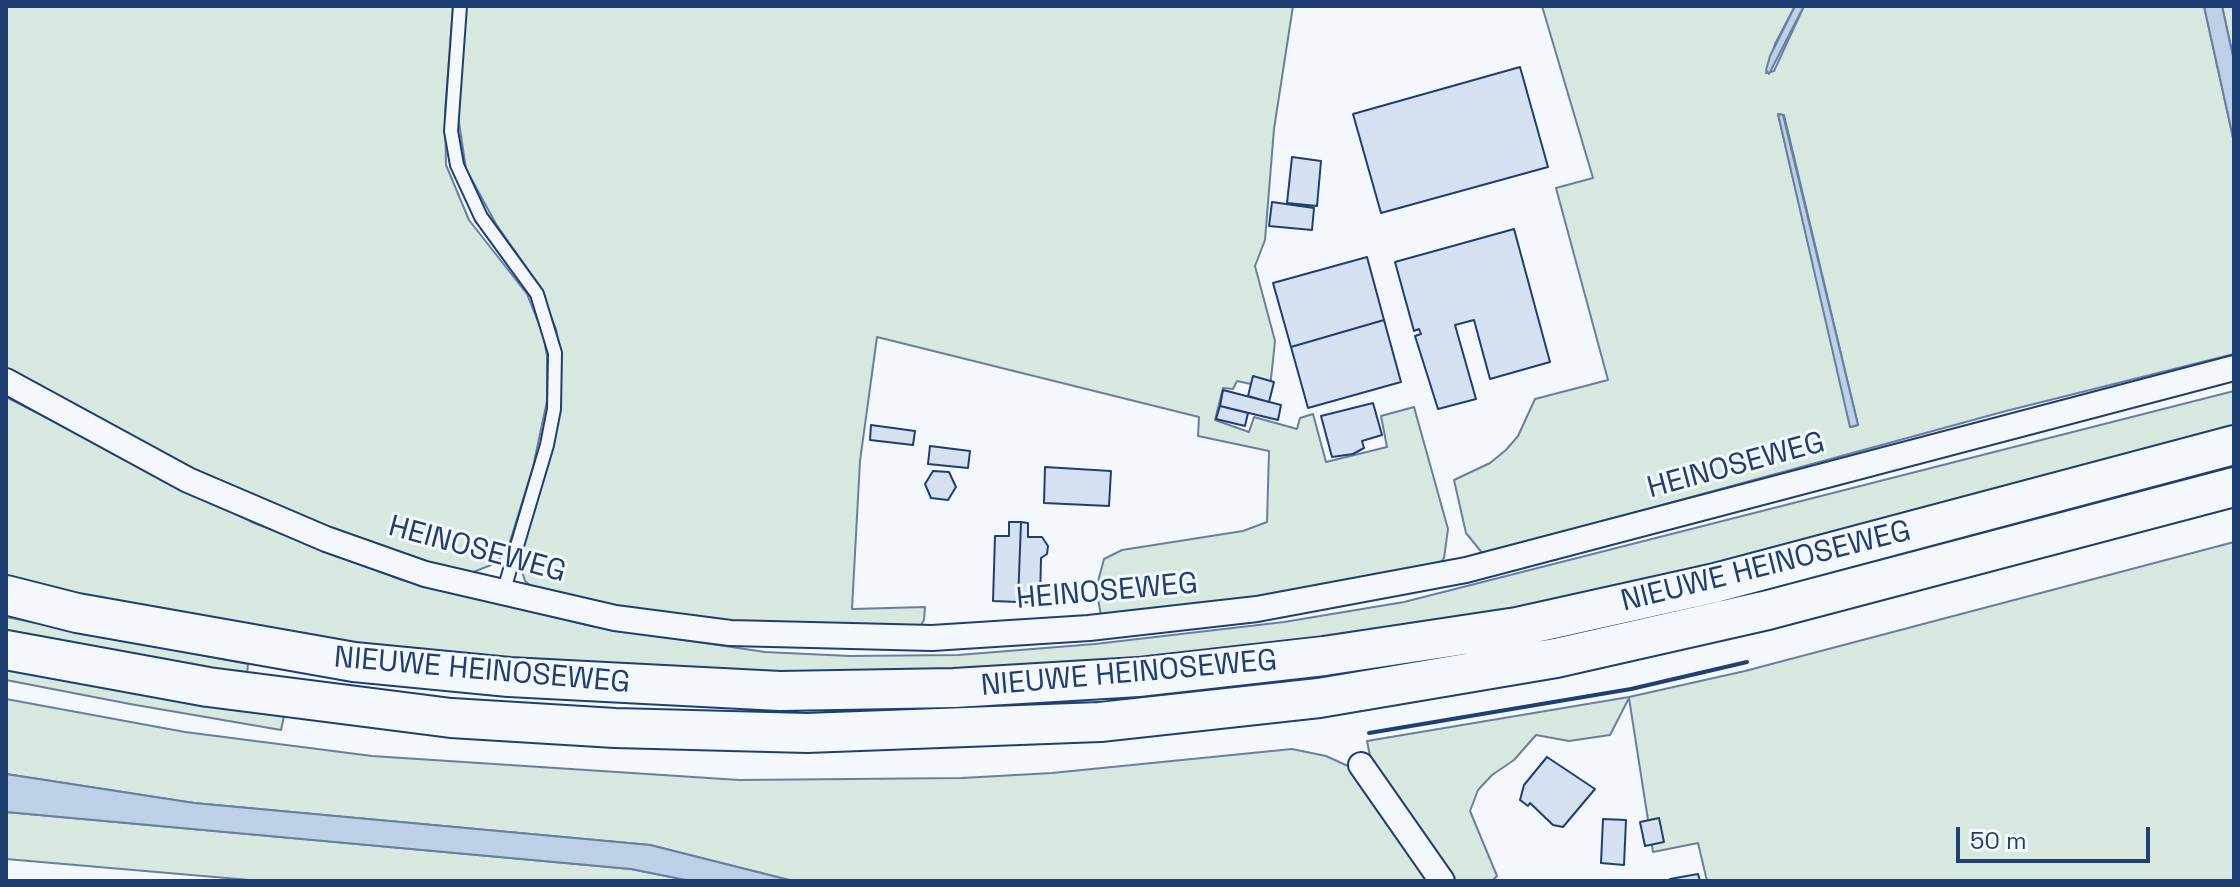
<!DOCTYPE html>
<style>
body{margin:0}
#map{position:relative;width:2240px;height:887px;overflow:hidden;background:#f4f7fb;font-family:"Space Grotesk",sans-serif}
canvas{display:block}
.frame{position:absolute;inset:0;border:8px solid #1d3f73;pointer-events:none}
.scale{position:absolute;left:1956px;top:827px;width:194px;height:36px;box-sizing:border-box;border:4px solid #1d3f73;border-top:0;padding-left:10px;font-size:24px;line-height:28px;white-space:nowrap;color:#1d3f73;-webkit-text-stroke:6px #f4f7fb;paint-order:stroke}
</style>
<div id="map">
<canvas width="2240" height="887"></canvas>
<div class="frame"></div>
<div class="scale">50 m</div>
</div>
<script>
const ctx = document.querySelector('canvas').getContext('2d');
ctx.lineJoin = 'round';
function fillPath(path, color) { ctx.fillStyle = color; ctx.fill(path, 'evenodd'); }
const poly = rows => new Path2D(rows.map(r => 'M' + r).join(''));
function stroke(path, color, width, dash) { ctx.strokeStyle = color; ctx.lineWidth = width; ctx.lineCap = dash ? 'butt' : 'round'; ctx.setLineDash(dash || []); ctx.stroke(path); }
function label(font, color, halo, rows, align = 'center') {
  ctx.font = font + ' "Space Grotesk",sans-serif'; ctx.lineWidth = 6; ctx.setLineDash([]); ctx.textBaseline = 'middle'; ctx.strokeStyle = halo; ctx.fillStyle = color; for (const [text, x, y, turn = 0] of rows) {
    ctx.save(); ctx.translate(x, y); ctx.rotate((+turn || 0) * Math.PI / 180); ctx.textAlign = isNaN(turn) ? turn : align; if (halo) ctx.strokeText(text, 0, 0); ctx.fillText(text, 0, 0); ctx.restore();
  }
}
const green = poly([
 [6,6,453,6,445,113,446,165,469,220,527,294,543,334,547,356,547,401,533,467,508,548,496,563,471,573,420,562,234,491,6,371,6,6],
 [466,6,1293,6,1274,129,1265,240,1255,266,1275,341,1270,388,1237,381,1233,389,1223,388,1215,420,1249,432,1254,417,1297,429,1300,418,1313,414,1326,462,1387,447,1381,416,1414,407,1448,529,1444,558,1437,567,1301,593,1101,615,1096,589,1104,559,1122,550,1243,531,1267,522,1269,451,1198,436,1199,417,877,337,860,461,852,609,925,607,924,620,918,630,685,619,539,593,525,581,519,561,556,430,561,400,561,354,556,329,538,284,496,224,466,169,458,116,466,6],
 [1542,6,1795,6,1775,44,1766,73,1774,71,1804,6,2204,6,2234,142,2234,354,2006,411,1483,554,1466,533,1454,480,1490,463,1506,450,1518,436,1535,399,1608,380,1556,188,1593,178,1542,6],
 [1778,114,1784,115,1858,425,1851,427,1778,114],
 [2222,6,2234,6,2234,61,2222,6],
 [2234,391,2234,433,1741,559,1505,611,1234,652,1031,669,736,675,358,649,6,582,6,397,254,523,402,580,591,626,765,652,850,656,958,655,1095,644,1284,622,1404,602,2234,391],
 [2234,542,2234,881,1707,881,1698,843,1653,852,1629,698,1610,735,1569,741,1536,735,1514,760,1492,775,1478,790,1470,811,1497,876,1492,881,1454,881,1372,766,1367,741,1629,697,1745,671,2234,542],
 [6,617,248,664,247,675,6,634,6,617],
 [6,665,284,716,281,730,130,704,6,680,6,665],
 [6,699,185,732,372,756,739,780,962,778,1052,773,1292,749,1326,756,1348,766,1432,881,793,881,650,845,194,803,6,774,6,699],
 [6,812,631,869,691,881,261,881,6,859,6,812]
]);
const water = poly([
 [1795,6,1804,6,1769,74,1766,70,1770,56,1795,6],
 [2204,6,2222,6,2234,61,2234,142,2204,6],
 [1778,114,1783,115,1858,425,1850,427,1778,114],
 [6,774,194,803,650,845,793,881,691,881,631,869,6,812,6,774]
]);
const building = poly([
 [1520,67,1548,167,1381,213,1353,114,1520,67],
 [1292,157,1321,161,1317,206,1287,203,1292,157],
 [1272,202,1314,208,1312,230,1269,226,1272,202],
 [1514,229,1550,362,1490,379,1474,320,1455,325,1476,399,1438,409,1415,336,1421,334,1419,329,1414,331,1395,262,1514,229],
 [1367,257,1384,320,1291,347,1273,283,1367,257],
 [1384,320,1401,382,1308,408,1291,347,1384,320],
 [1253,376,1274,382,1269,402,1248,396,1253,376],
 [1223,390,1281,405,1278,420,1220,406,1223,390],
 [1373,403,1382,435,1362,441,1364,448,1353,454,1332,457,1321,416,1373,403],
 [1220,406,1248,413,1245,426,1216,419,1220,406],
 [871,425,915,431,913,445,870,440,871,425],
 [930,446,970,451,968,468,928,464,930,446],
 [1045,467,1111,471,1109,506,1044,503,1045,467],
 [933,471,949,472,956,487,948,500,931,498,925,484,933,471],
 [1009,522,1021,522,1018,602,993,601,995,536,1009,536,1009,522],
 [1021,522,1028,523,1028,537,1042,537,1048,546,1047,554,1041,558,1040,603,1018,602,1021,522],
 [1547,757,1595,789,1563,827,1553,825,1530,803,1528,806,1520,800,1524,785,1547,757],
 [1659,818,1664,842,1645,846,1640,822,1659,818],
 [1603,819,1626,820,1624,865,1601,863,1603,819],
 [1698,874,1700,881,1671,881,1670,879,1698,874]
]);
const service = poly([
 [460,6,451,131,457,165,481,217,537,294,555,353,554,409,547,445,503,593]
]);
const minor = poly([
 [6,381,188,480,326,539,425,574,615,618,730,633,932,638,1089,628,1257,609,1466,570,2234,368],
 [1361,765,1442,881]
]);
const trunk = poly([
 [6,595,77,613,354,662,509,677,780,691,954,688,1138,677,1324,656,1517,627,1715,583,2234,445],
 [6,650,208,687,451,718,615,728,807,733,1100,722,1319,698,1556,658,1768,610,2234,487]
]);
const wall = poly([
 [1369,733,1631,689,1747,662]
]);
const streetNames = [
 ["HEINOSEWEG",1736,466,-15],
 ["HEINOSEWEG",477,550,15],
 ["NIEUWE HEINOSEWEG",1766,567,-14],
 ["HEINOSEWEG",1107,592,-5],
 ["NIEUWE HEINOSEWEG",482,671,5],
 ["NIEUWE HEINOSEWEG",1129,674,-5]
];
fillPath(green, '#d7e8df');
stroke(green, '#687fa3', 2);
fillPath(water, '#bed0e5');
stroke(water, '#687fa3', 2);
fillPath(building, '#d5e0f0');
stroke(building, '#1d3f73', 2);
stroke(service, '#1d3f73', 16);
stroke(minor, '#1d3f73', 28);
stroke(trunk, '#1d3f73', 42);
stroke(service, '#f4f7fb', 12);
stroke(minor, '#f4f7fb', 24);
stroke(trunk, '#f4f7fb', 38);
stroke(wall, '#1d3f73', 4);
label('30px', '#1d3f73', '#f4f7fb', streetNames);
</script>
